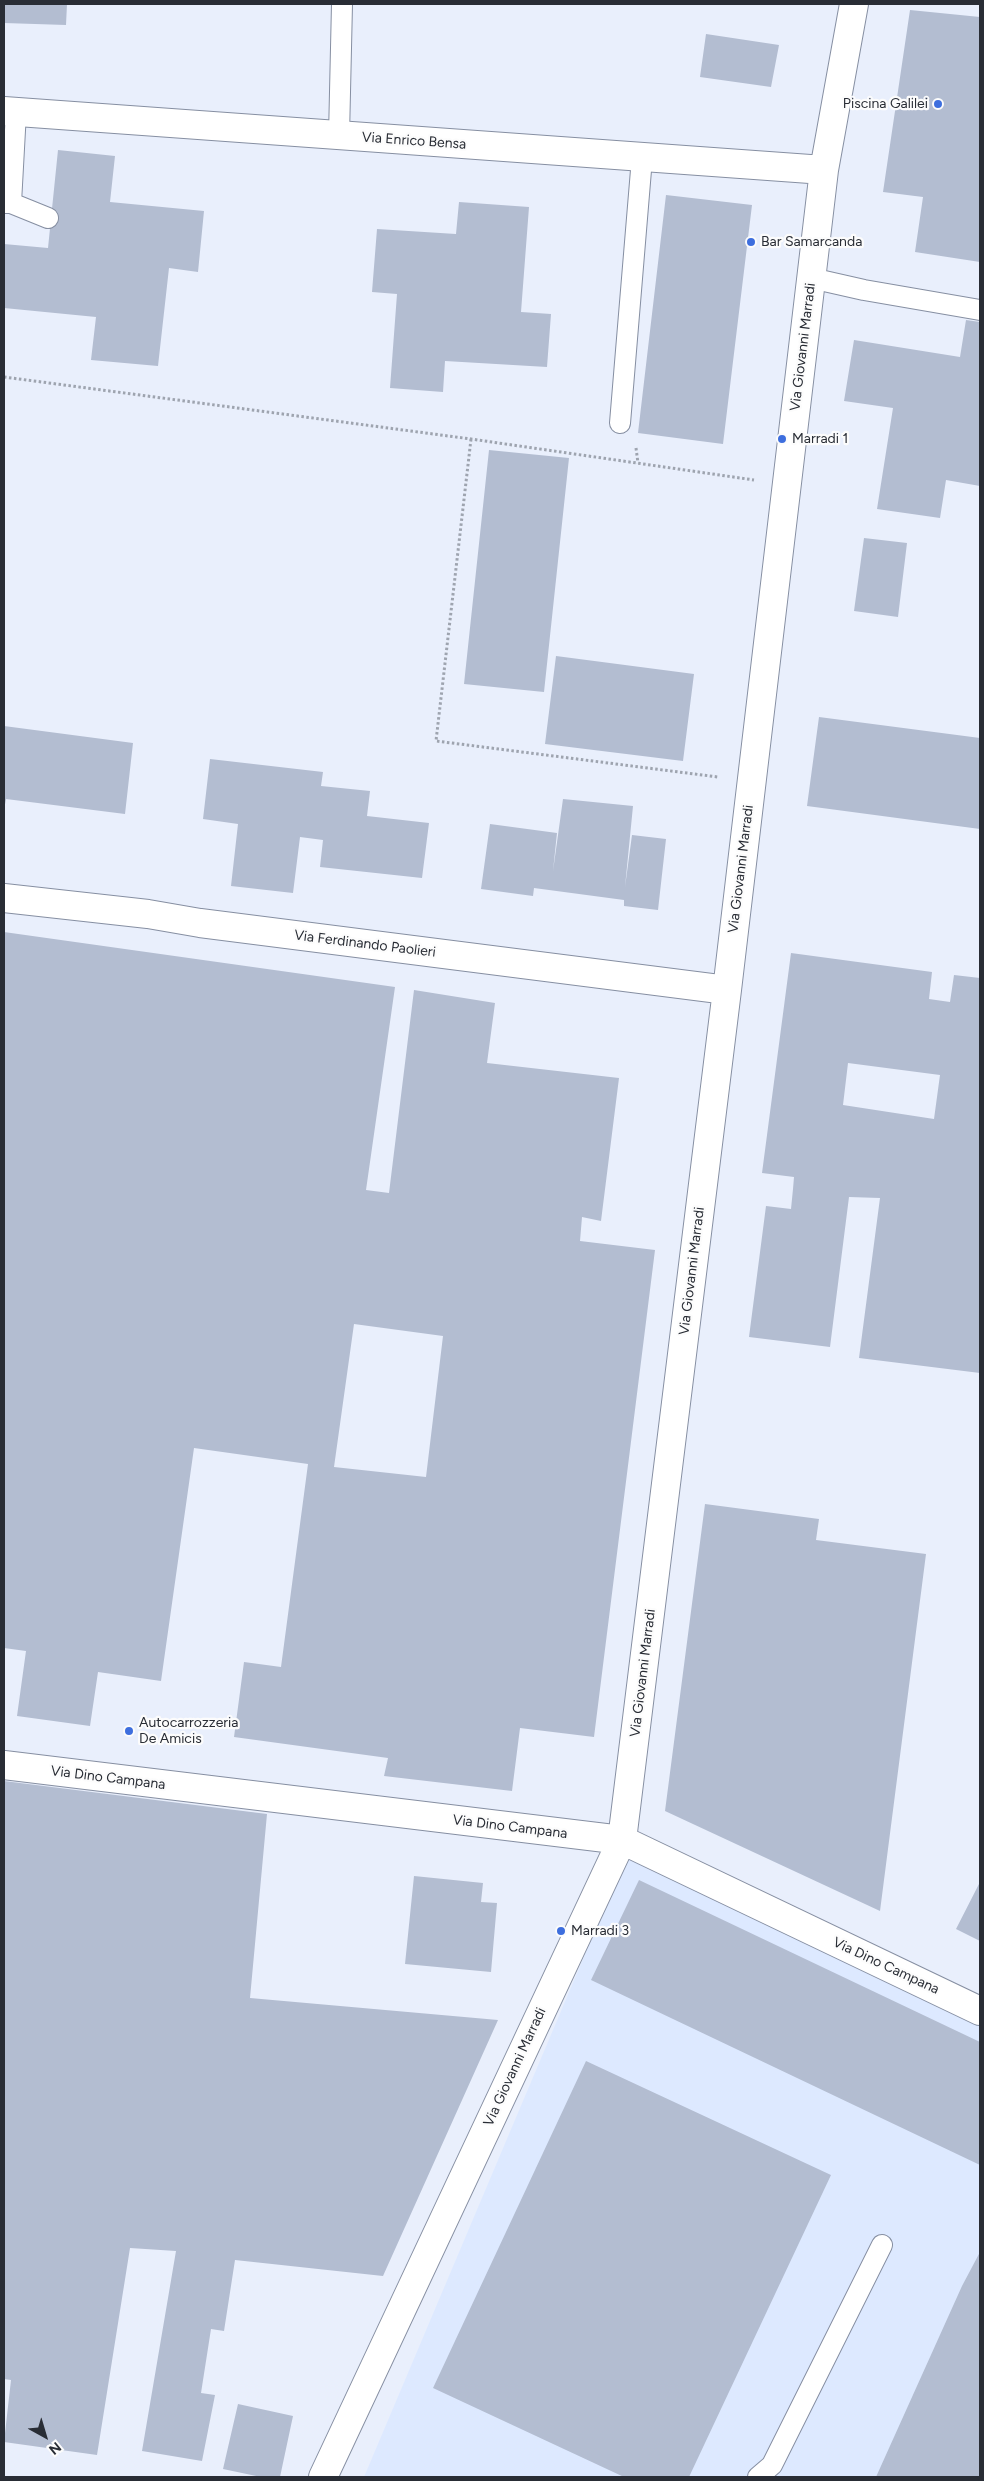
<!DOCTYPE html>
<style>
body{margin:0}
#map{position:relative;width:984px;height:2481px;overflow:hidden;background:#e9effc;font-family:Figtree,sans-serif}
canvas{display:block}
.frame{position:absolute;inset:0;border:5px solid #292d35;pointer-events:none}
.north{position:absolute;left:20px;top:2411px;width:50px;height:50px;-webkit-text-stroke:4px #fcfcfc;paint-order:stroke;rotate:141deg;font-size:14px;font-weight:700;line-height:20px;text-align:center;color:#292d35}
.north::after{content:'';display:block;margin:auto;width:18px;height:22px;background:#292d35;clip-path:polygon(50% 0,100% 100%,50% 72%,0 100%)}
</style>
<div id="map">
<canvas width="984" height="2481"></canvas>
<div class="frame"></div>
<div class="north">N</div>
</div>
<script>
const ctx = document.querySelector('canvas').getContext('2d');
ctx.lineJoin = 'round';
function fillPath(path, color) { ctx.fillStyle = color; ctx.fill(path, 'evenodd'); }
const poly = rows => new Path2D(rows.map(r => 'M' + r).join(''));
function stroke(path, color, width, dash) { ctx.strokeStyle = color; ctx.lineWidth = width; ctx.lineCap = dash ? 'butt' : 'round'; ctx.setLineDash(dash || []); ctx.stroke(path); }
function label(font, color, halo, rows, align = 'center') {
  ctx.font = font + ' Figtree,sans-serif'; ctx.lineWidth = 4.5; ctx.setLineDash([]); ctx.textBaseline = 'middle'; ctx.strokeStyle = halo; ctx.fillStyle = color; for (const [text, x, y, turn = 0] of rows) {
    ctx.save(); ctx.translate(x, y); ctx.rotate((+turn || 0) * Math.PI / 180); ctx.textAlign = isNaN(turn) ? turn : align; if (halo) ctx.strokeText(text, 0, 0); ctx.fillText(text, 0, 0); ctx.restore();
  }
}
const built = poly([
 [627,1855,980,2022,980,2477,364,2477]
]);
const building = poly([
 [4,4,67,4,66,25,4,23],
 [910,10,980,17,980,262,915,252,923,197,883,192],
 [706,34,779,45,771,87,700,77],
 [58,150,115,156,110,202,204,211,198,272,169,268,158,366,91,360,96,317,4,308,4,244,48,248],
 [666,195,752,205,723,444,638,433],
 [459,202,529,207,521,312,551,314,547,367,445,361,443,392,390,388,397,294,372,292,377,229,456,234],
 [966,320,980,322,980,486,946,480,940,518,877,509,893,408,844,401,854,340,960,357],
 [489,450,569,458,544,692,464,684],
 [864,538,907,543,898,617,854,611],
 [556,656,694,674,683,761,545,744],
 [819,717,980,738,980,829,807,806],
 [4,726,133,743,125,814,6,799,4,810],
 [210,759,323,772,321,786,370,791,367,816,429,823,422,878,320,867,323,840,300,837,293,893,231,886,238,824,203,819],
 [563,799,633,806,625,887,632,835,666,839,658,910,624,906,624,900,534,888,533,896,481,889,490,824,557,833,553,871],
 [4,932,395,987,366,1190,389,1193,414,990,495,1003,487,1063,619,1078,601,1221,582,1217,580,1241,655,1250,594,1737,520,1728,512,1791,384,1776,388,1758,234,1737,244,1662,281,1667,308,1464,194,1448,161,1681,98,1672,90,1726,17,1716,26,1651,4,1648],
 [354,1324,443,1336,426,1477,334,1467],
 [791,953,932,972,929,999,950,1002,954,975,980,978,980,1373,859,1358,880,1198,849,1197,830,1347,749,1337,766,1206,791,1209,793,1189,794,1177,762,1173],
 [848,1063,940,1075,934,1119,843,1105],
 [705,1504,819,1519,816,1540,926,1554,880,1911,665,1811],
 [4,1781,267,1814,250,1998,498,2020,383,2276,235,2260,224,2331,211,2329,201,2393,215,2395,202,2461,142,2451,176,2251,130,2248,97,2455,4,2442,11,2380,4,2379],
 [414,1876,483,1883,481,1902,497,1903,491,1972,405,1964],
 [639,1880,980,2042,980,2165,591,1980],
 [980,1882,980,1941,956,1929],
 [586,2061,831,2175,689,2477,624,2477,433,2388],
 [980,2252,980,2477,876,2477,962,2286],
 [238,2404,293,2416,280,2477,261,2477,223,2469]
]);
const path = poly([
 [4,377,471,439,754,480],
 [471,439,436,741,718,777],
 [636,448,638,463]
]);
const lane = poly([
 [339,136,342,4],
 [4,203,11,203,16,112],
 [11,203,48,218],
 [811,278,864,290,980,310],
 [620,423,642,158],
 [758,2477,772,2465,882,2245]
]);
const street = poly([
 [4,111,824,170],
 [4,898,148,914,200,923,727,990],
 [4,1765,622,1840,980,2011],
 [323,2477,622,1840,727,990,824,170,854,4]
]);
const markers = [
 [938,104,5,"#3d6ede"],
 [751,242,5,"#3d6ede"],
 [782,439,5,"#3d6ede"],
 [129,1731,5,"#3d6ede"],
 [561,1931,5,"#3d6ede"]
];
const poiNames = [
 ["Piscina Galilei",928,104,"right"],
 ["Bar Samarcanda",761,242],
 ["Marradi 1",792,439],
 ["Autocarrozzeria",139,1723],
 ["De Amicis",139,1739],
 ["Marradi 3",571,1931]
];
const streetNames = [
 ["Via Enrico Bensa",414,141,4],
 ["Via Giovanni Marradi",803,347,-83],
 ["Via Giovanni Marradi",741,869,-83],
 ["Via Ferdinando Paolieri",365,944,7],
 ["Via Giovanni Marradi",692,1271,-83],
 ["Via Giovanni Marradi",643,1673,-83],
 ["Via Dino Campana",108,1778,7],
 ["Via Dino Campana",510,1827,7],
 ["Via Dino Campana",886,1966,25],
 ["Via Giovanni Marradi",515,2067,-65]
];
fillPath(built, '#dde9ff');
fillPath(building, '#b3bdd1');
stroke(lane, '#868fa2', 22);
stroke(street, '#868fa2', 30);
stroke(path, '#9ea4af', 3, [2.5, 2.5]);
stroke(lane, '#fff', 20);
stroke(street, '#fff', 28);
for (const [x, y, r, color] of markers) { const dot = new Path2D(); dot.arc(x, y, r, 0, 2 * Math.PI); ctx.fillStyle = color; ctx.fill(dot); stroke(dot, '#fcfcfc', 2); }
label('14px', '#292d35', '#fcfcfc', poiNames, 'left');
label('14px', '#292d35', '#fcfcfc', streetNames);
</script>
